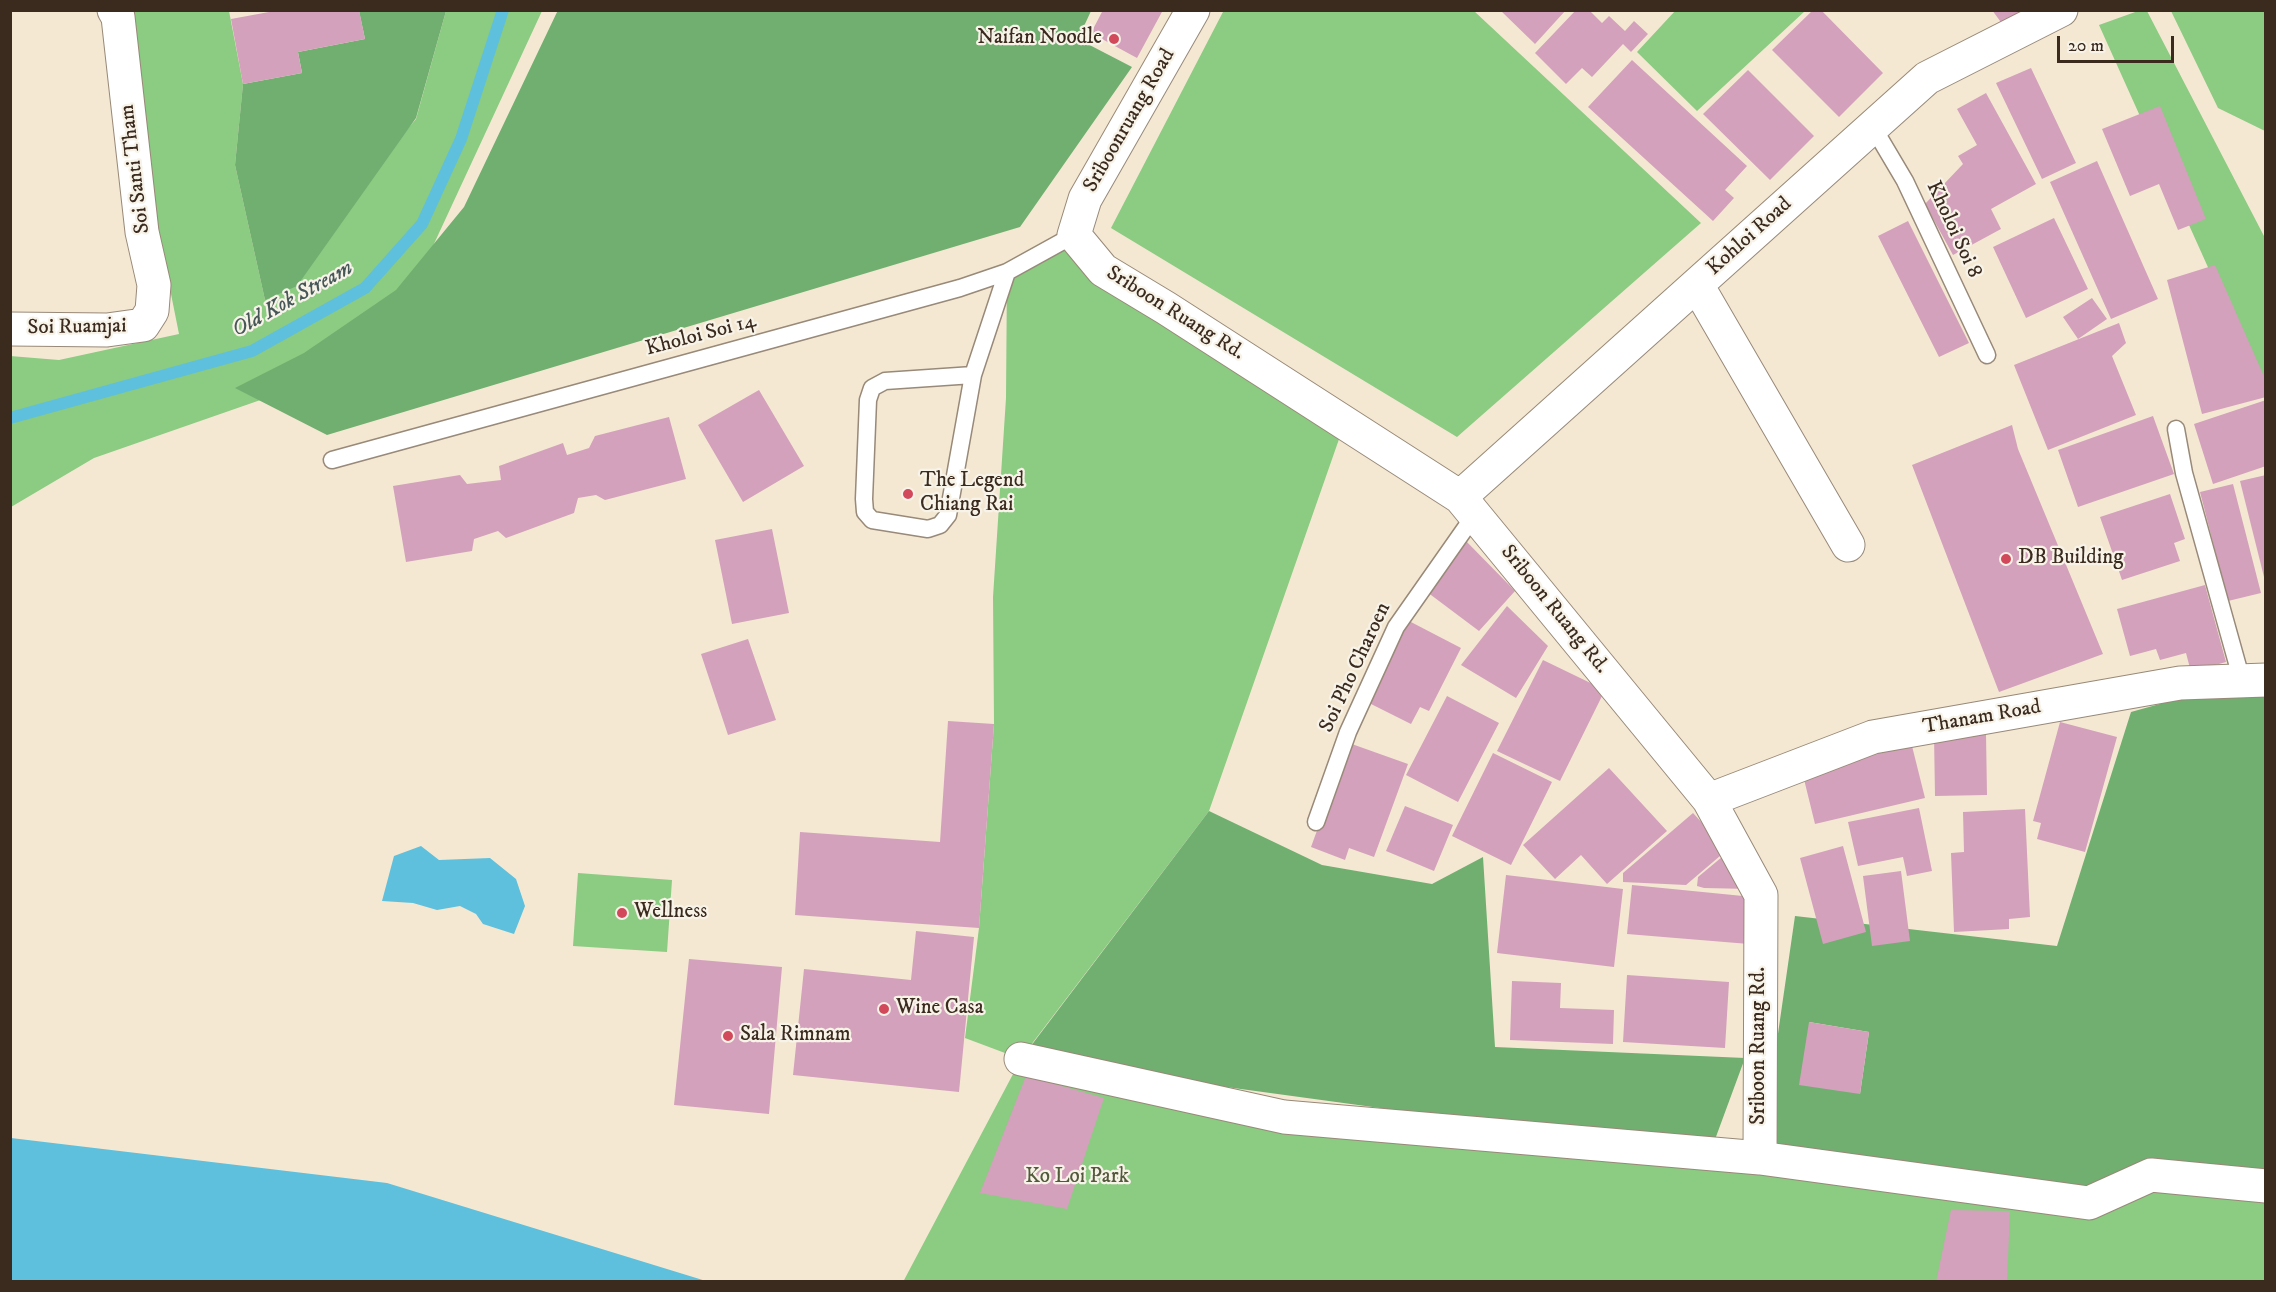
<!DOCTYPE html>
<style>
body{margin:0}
#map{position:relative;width:2276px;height:1292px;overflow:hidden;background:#f4e8d3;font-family:"IM FELL DW Pica",serif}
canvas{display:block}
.frame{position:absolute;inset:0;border:12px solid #3b2a1e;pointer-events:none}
.scale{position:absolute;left:2057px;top:36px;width:117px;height:27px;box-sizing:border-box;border:3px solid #3b2a1e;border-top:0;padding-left:8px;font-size:18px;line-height:21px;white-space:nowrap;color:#3b2a1e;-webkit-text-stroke:4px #f7f3e8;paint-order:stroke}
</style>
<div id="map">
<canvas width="2276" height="1292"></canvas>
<div class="frame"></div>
<div class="scale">20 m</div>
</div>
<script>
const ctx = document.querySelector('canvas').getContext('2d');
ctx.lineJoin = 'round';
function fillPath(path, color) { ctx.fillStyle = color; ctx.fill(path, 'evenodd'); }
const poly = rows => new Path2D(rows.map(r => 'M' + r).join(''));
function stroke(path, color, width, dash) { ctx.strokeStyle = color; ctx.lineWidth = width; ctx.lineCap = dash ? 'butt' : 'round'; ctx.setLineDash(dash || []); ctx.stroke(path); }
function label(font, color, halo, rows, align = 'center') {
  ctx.font = font + ' "IM FELL DW Pica",serif'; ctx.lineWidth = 4.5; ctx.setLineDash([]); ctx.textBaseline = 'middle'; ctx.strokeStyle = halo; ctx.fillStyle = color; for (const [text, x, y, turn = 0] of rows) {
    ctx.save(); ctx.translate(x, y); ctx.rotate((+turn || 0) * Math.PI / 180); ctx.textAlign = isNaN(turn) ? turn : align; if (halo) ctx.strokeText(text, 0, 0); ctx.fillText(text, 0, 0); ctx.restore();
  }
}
const green = poly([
 [1224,10,1474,11,1701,223,1457,437,1111,228],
 [130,11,229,11,243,84,235,165,265,300,416,119,446,11,542,11,381,358,94,458,11,507,10,356,59,360,179,334,151,194],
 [1675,11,1676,10,1805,11,1697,111,1637,52],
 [2138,11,2147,11,2265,238,2265,394,2099,25],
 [2171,11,2265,11,2265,131,2218,108],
 [1074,235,1345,422,1209,811,1021,1058,1284,1117,2151,1175,2265,1189,2265,1281,903,1282,1021,1059,965,1038,979,928,994,724,993,597,1006,398,1007,272],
 [578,873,672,880,667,952,573,946]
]);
const forest = poly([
 [558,10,1091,11,1078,39,1132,67,1020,227,327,435,235,388,304,353,396,290,464,207],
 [359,11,446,11,416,118,297,286,265,300,235,165,243,84,302,73,298,52,365,39],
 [2265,680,2265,1186,2151,1175,2089,1203,1760,1158,1795,916,2057,946,2131,712,2242,681],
 [1809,1022,1869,1032,1860,1094],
 [1209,811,1322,865,1432,884,1483,857,1495,1047,1745,1058,1710,1153,1021,1059]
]);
const water = poly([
 [421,846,439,860,490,858,516,879,525,906,514,934,483,924,476,914,460,906,437,910,413,903,382,901,394,856],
 [11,1138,387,1183,706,1281,11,1281]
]);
const stream = poly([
 [10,418,252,351,365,288,422,224,461,139,503,10]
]);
const building = poly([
 [268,10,359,10,365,39,298,52,302,73,243,84,231,19,269,12],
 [1103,10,1163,10,1137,58,1091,33],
 [1500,10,1566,10,1535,44],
 [1576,10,1589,10,1602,23,1609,16,1625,31,1634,21,1648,34,1631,52,1623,44,1592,77,1582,68,1566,84,1535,53],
 [1813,10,1821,10,1883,73,1839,117,1772,50],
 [1992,10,2021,10,2003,25],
 [1632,60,1747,166,1725,190,1734,198,1713,221,1588,107],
 [2031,68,2076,163,2042,179,1996,83],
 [1748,70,1814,136,1770,180,1703,114],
 [1986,93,2036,184,1991,209,2001,229,1953,255,1925,204,1963,164,1958,156,1977,145,1957,109],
 [2160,106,2206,219,2178,230,2159,184,2130,196,2102,129],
 [2097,161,2158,299,2111,319,2050,182],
 [2054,218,2088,289,2026,318,1993,247],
 [1908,221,1969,343,1939,357,1878,236],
 [2215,265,2266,381,2266,397,2202,414,2167,280],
 [2092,298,2107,319,2078,339,2063,317],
 [2119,323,2126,343,2112,356,2136,415,2048,450,2014,365],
 [759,390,804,466,743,502,698,425],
 [2266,400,2266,466,2213,484,2194,424],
 [2153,416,2174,474,2078,507,2058,450],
 [669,417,686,479,605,500,596,495,578,498,574,513,506,538,498,531,474,539,472,551,406,562,393,486,460,475,467,484,501,480,499,466,563,443,567,455,589,448,595,436],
 [2012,425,2018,449,2103,654,1999,692,1912,465],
 [2266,475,2266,581,2265,581,2240,481],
 [2233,484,2261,593,2228,601,2200,492],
 [2170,494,2185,539,2174,543,2180,561,2122,580,2100,517],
 [772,529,789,613,732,624,715,540],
 [1465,540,1515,591,1479,631,1427,592],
 [2205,585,2226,662,2191,672,2186,653,2160,660,2156,649,2130,656,2117,609],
 [1507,606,1548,646,1516,698,1461,665],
 [1409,621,1461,648,1429,711,1420,707,1411,724,1367,702],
 [748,639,776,720,728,735,701,654],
 [1543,660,1605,690,1560,781,1497,751],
 [1447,696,1499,723,1458,802,1406,775],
 [948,721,994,724,979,928,795,915,800,832,940,842],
 [2060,722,2117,737,2085,852,2037,839,2041,823,2033,821],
 [1986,734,1987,795,1935,796,1934,735],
 [1911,742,1925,798,1815,824,1801,767],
 [1349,743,1408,764,1374,857,1349,848,1345,860,1311,847],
 [1493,753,1552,782,1511,865,1452,836],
 [1609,768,1667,831,1607,884,1581,855,1555,879,1523,845],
 [1405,806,1453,825,1434,871,1386,851],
 [1919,808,1932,871,1907,876,1903,857,1858,866,1848,822],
 [2025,809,2030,917,2009,919,2009,929,1954,932,1951,853,1964,852,1963,812],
 [1693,813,1727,850,1686,885,1623,882,1623,873],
 [1843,846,1866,932,1823,944,1800,858],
 [1728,852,1751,889,1704,888,1697,886,1698,877],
 [1901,871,1910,941,1872,946,1863,876],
 [1506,875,1623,889,1614,967,1497,953],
 [1632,885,1753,897,1749,944,1627,934],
 [916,931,974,937,959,1092,793,1075,804,969,911,980],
 [689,959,782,967,769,1114,674,1105],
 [1627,975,1729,982,1725,1048,1623,1042],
 [1512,981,1561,983,1560,1008,1614,1010,1613,1044,1510,1040],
 [1809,1022,1869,1032,1860,1094,1799,1085],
 [1026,1076,1104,1098,1067,1209,980,1193],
 [1951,1210,2010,1211,2007,1282,1936,1282]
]);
const service = poly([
 [1873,127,1905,181,1987,355],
 [973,375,885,381,872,388,868,400,864,499,865,512,872,520,928,529,940,525,948,515,973,375,1007,272],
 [2176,429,2184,473,2242,681],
 [332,460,960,288,1007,272,1074,235],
 [1316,822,1348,732,1396,627,1476,513]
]);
const minor = poly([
 [1193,10,1085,199,1074,235,1103,270,1166,308,1460,497,1709,800,1761,895,1760,1158],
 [1697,285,1848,545],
 [10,329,107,330,143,325,152,311,154,285,142,232,118,17,114,10],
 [1460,497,1927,78,2061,10],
 [1709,800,1873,737,2180,683,2266,680],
 [1021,1059,1284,1117,1760,1158,2089,1203,2151,1175,2266,1186]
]);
const markers = [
 [1114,39,6,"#d1495b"],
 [908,494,6,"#d1495b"],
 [2006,559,6,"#d1495b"],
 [622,913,6,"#d1495b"],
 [884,1009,6,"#d1495b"],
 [728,1036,6,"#d1495b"]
];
const poiNames = [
 ["Naifan Noodle",1102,39,"right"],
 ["The Legend",920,482],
 ["Chiang Rai",920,506],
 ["DB Building",2018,559],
 ["Wellness",634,913],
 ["Wine Casa",896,1009],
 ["Sala Rimnam",740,1036]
];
const streetNames = [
 ["Sriboonruang Road",1130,121,-60],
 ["Soi Santi Tham",136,169,-97],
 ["Kholoi Soi 8",1953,230,65],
 ["Kohloi Road",1750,237,-42],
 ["Sriboon Ruang Rd.",1175,314,32],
 ["Soi Ruamjai",77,328,-1],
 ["Kholoi Soi 14",701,336,-15],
 ["Sriboon Ruang Rd.",1554,610,51],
 ["Soi Pho Charoen",1356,668,-65],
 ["Thanam Road",1982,718,-10],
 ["Sriboon Ruang Rd.",1760,1046,-90]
];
const parkNames = [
 ["Ko Loi Park",1077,1178]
];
const waterNames = [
 ["Old Kok Stream",293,300,-29]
];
fillPath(green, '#8bcb82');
fillPath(forest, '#70af70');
fillPath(water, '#5ec0dc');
stroke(stream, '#5ec0dc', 12);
fillPath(building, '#d3a1bb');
stroke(service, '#988978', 19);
stroke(minor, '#988978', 35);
stroke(service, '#fff', 16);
stroke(minor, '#fff', 33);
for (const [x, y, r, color] of markers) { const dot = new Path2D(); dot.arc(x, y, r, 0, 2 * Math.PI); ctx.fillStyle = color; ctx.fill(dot); stroke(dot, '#f7f3e8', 2); }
label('21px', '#3b2a1e', '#f7f3e8', poiNames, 'left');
label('21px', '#3b2a1e', '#f7f3e8', streetNames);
label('21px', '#535a3c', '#f7f3e8', parkNames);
label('italic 22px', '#465757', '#f7f3e8', waterNames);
</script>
